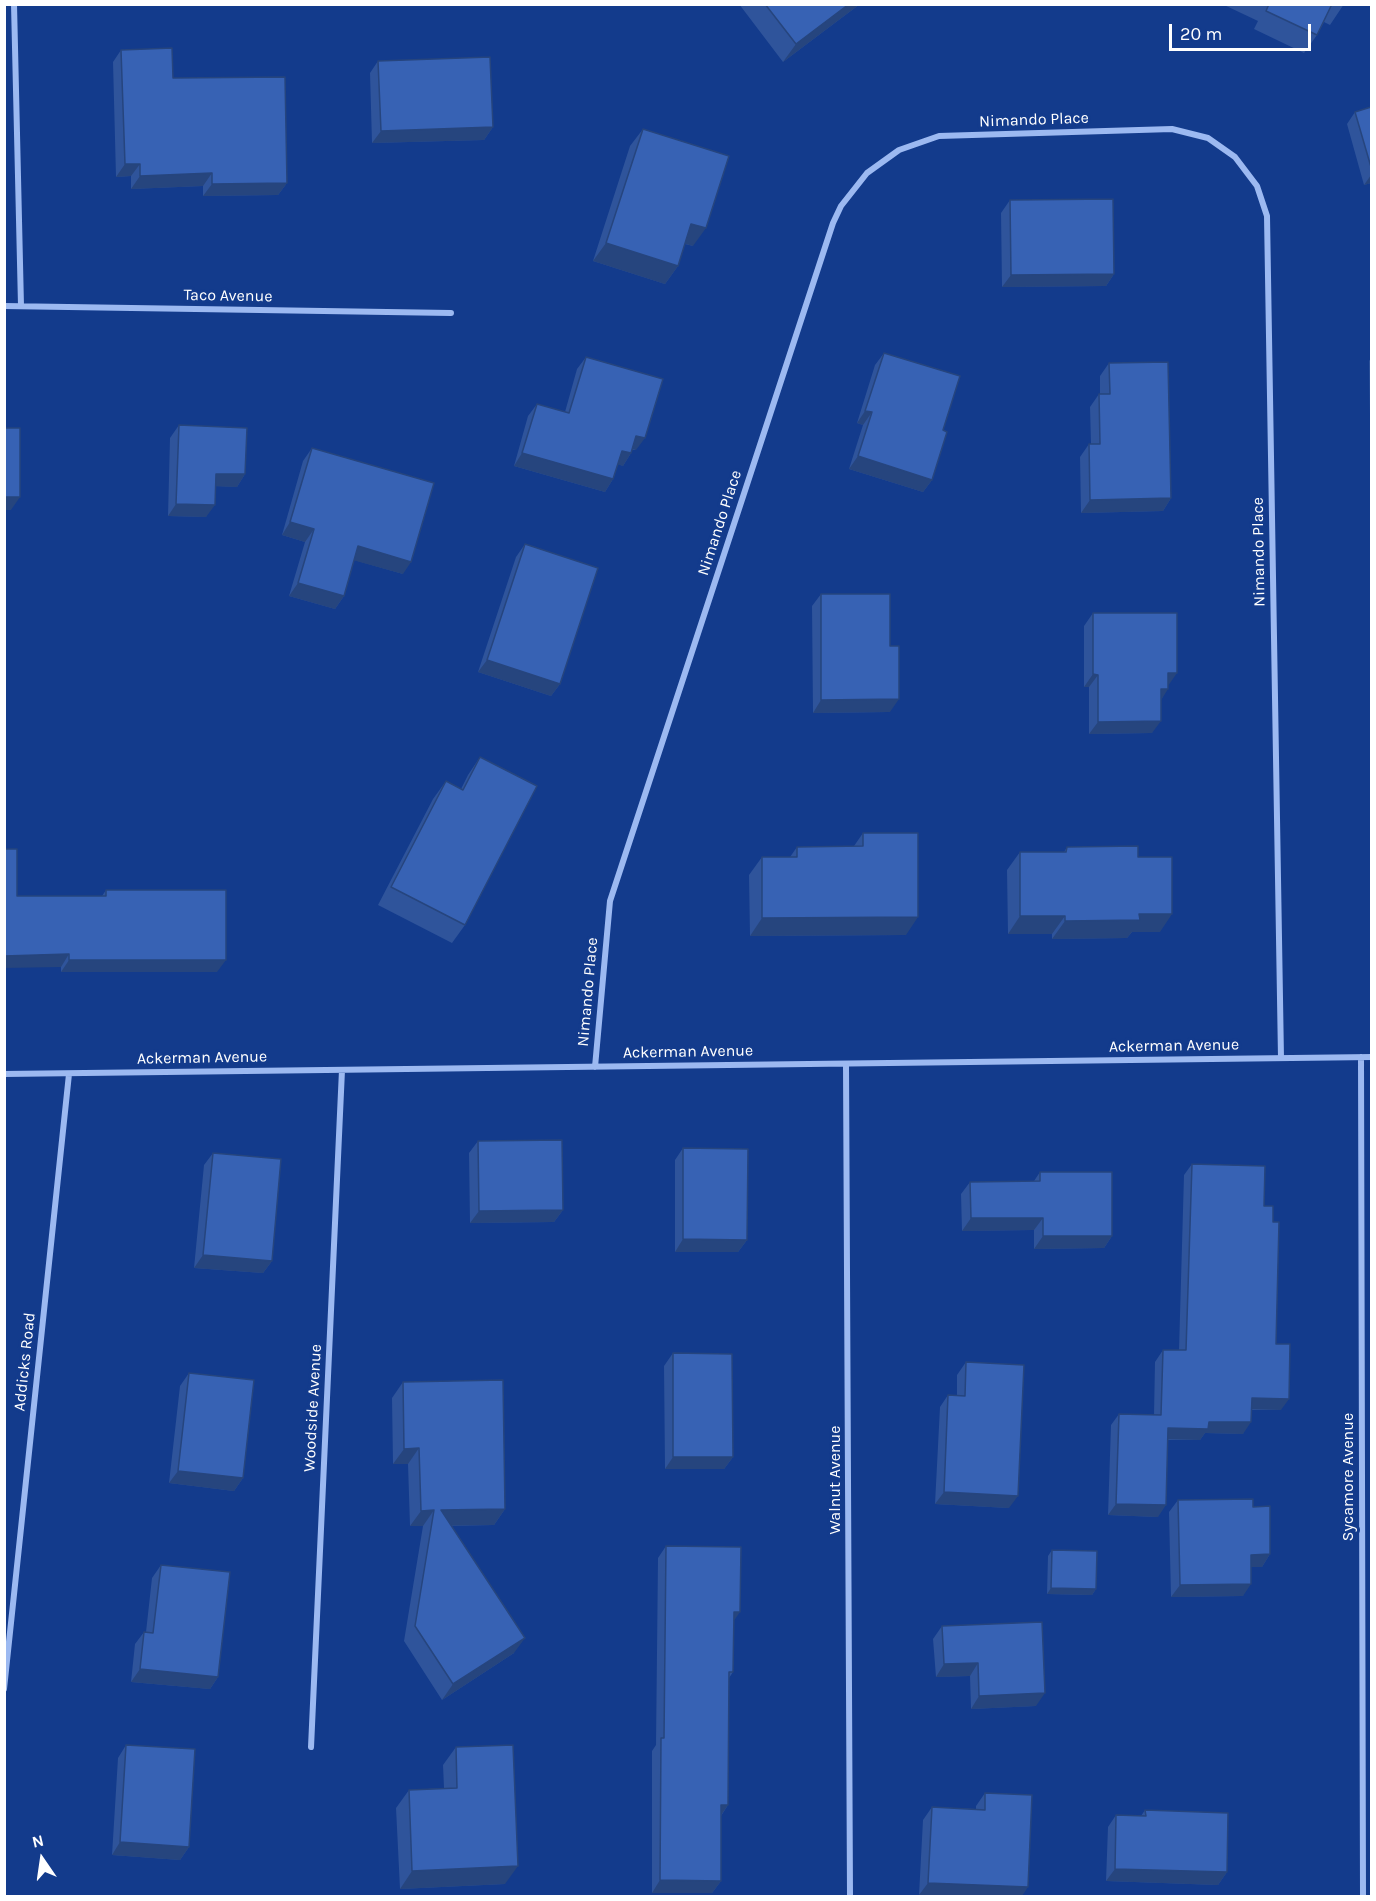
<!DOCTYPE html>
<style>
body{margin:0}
#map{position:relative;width:1376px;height:1901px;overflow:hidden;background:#133b8c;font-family:Karla,sans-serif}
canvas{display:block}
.frame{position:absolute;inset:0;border:6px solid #fff;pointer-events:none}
.north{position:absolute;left:12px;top:1829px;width:60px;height:60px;-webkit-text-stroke:4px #133b8c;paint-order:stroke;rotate:347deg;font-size:16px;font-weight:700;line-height:24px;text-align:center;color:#fff}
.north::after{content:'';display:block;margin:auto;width:21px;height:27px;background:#fff;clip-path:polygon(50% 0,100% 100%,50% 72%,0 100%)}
.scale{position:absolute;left:1169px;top:24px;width:142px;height:27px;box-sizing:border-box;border:3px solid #fff;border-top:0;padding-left:8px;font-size:18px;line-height:21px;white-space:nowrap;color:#fff;-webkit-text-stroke:4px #133b8c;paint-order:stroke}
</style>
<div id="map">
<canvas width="1376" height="1901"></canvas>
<div class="frame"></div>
<div class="north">N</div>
<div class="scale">20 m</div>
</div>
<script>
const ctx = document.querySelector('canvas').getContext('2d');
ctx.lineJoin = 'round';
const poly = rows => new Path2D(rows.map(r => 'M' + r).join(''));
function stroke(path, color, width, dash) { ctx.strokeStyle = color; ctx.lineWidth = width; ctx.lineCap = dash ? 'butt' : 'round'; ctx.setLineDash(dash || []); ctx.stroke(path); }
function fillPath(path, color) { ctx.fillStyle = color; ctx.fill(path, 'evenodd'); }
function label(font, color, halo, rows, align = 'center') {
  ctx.font = font + ' Karla,sans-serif'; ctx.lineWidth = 6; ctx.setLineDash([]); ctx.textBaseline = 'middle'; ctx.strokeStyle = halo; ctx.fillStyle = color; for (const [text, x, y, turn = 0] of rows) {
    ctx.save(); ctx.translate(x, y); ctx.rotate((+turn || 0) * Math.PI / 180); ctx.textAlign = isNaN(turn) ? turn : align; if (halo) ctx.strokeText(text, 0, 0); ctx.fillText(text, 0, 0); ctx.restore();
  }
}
const street = poly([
 [14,4,21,306],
 [4,306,451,313],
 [1361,1057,1363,1896],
 [846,1064,850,1896],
 [595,1067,610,901,833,223,841,206,867,173,899,150,939,136,1172,129,1208,138,1235,157,1257,186,1267,216,1281,1058],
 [4,1074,1372,1057],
 [4,1689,69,1074],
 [311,1747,342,1070]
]);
const wall = poly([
 [739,4,860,4,783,62],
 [1222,4,1344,4,1330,25,1324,22,1317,35,1304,53,1254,29,1258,21],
 [121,50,173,78,287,183,278,195,203,196,203,186,131,189,131,176,116,177,113,62],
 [378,61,493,127,484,140,372,143,370,73],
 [1371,107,1371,183,1364,185,1347,124,1355,112],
 [643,129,693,246,685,244,678,266,665,284,593,261,630,146],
 [1010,200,1114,274,1106,286,1002,287,1001,213],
 [884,353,943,430,932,480,923,492,849,469,863,425,857,423,875,365],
 [586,357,636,450,632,450,631,453,623,466,618,464,613,479,605,492,514,466,528,416,537,404,565,412,577,369],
 [1371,358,1371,472,1369,361],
 [1109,363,1171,498,1163,511,1081,513,1080,457,1089,444,1091,444,1090,407,1099,394,1100,394,1100,376],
 [179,425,245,474,237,487,216,486,206,517,168,516,170,438],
 [312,448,403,574,354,560,344,596,335,609,289,596,305,542,282,535,303,461],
 [525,544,560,684,551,696,478,672,516,557],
 [821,594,890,712,813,713,812,606],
 [1093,613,1168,686,1161,700,1152,733,1089,734,1089,687,1084,687,1084,626],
 [480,757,465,925,452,943,378,905,433,799,446,781,461,789,468,775],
 [863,833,906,935,750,936,749,875,762,857,790,857,797,847,854,846],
 [1067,847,1160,932,1132,932,1127,938,1052,939,1052,934,1008,934,1007,870,1020,852,1064,852],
 [106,890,217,972,61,972,61,967,17,896,102,896],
 [478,1141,563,1210,554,1222,470,1223,469,1153],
 [683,1148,747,1240,738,1252,675,1252,675,1160],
 [213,1153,272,1261,263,1273,194,1268,204,1165],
 [1192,1164,1264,1206,1273,1222,1276,1344,1281,1410,1251,1410,1243,1434,1205,1433,1200,1440,1167,1440,1158,1517,1108,1515,1111,1425,1119,1414,1154,1415,1155,1362,1163,1350,1179,1350,1184,1175],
 [1040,1172,1112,1236,1104,1248,1034,1249,1034,1230,962,1231,961,1194,970,1182,1034,1181],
 [673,1353,733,1457,724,1469,665,1469,664,1366],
 [966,1362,1009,1508,935,1504,940,1407,948,1395,957,1395,957,1375],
 [189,1373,243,1478,234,1491,169,1483,180,1386],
 [403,1382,505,1509,494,1525,451,1526,514,1653,442,1700,404,1641,423,1526,410,1526,408,1464,393,1464,392,1398],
 [1178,1500,1253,1507,1270,1554,1262,1567,1251,1567,1243,1596,1171,1597,1169,1512],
 [666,1546,734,1622,733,1672,729,1678,728,1805,721,1816,721,1881,712,1893,652,1893,652,1751,656,1745,658,1558],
 [1052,1550,1096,1589,1092,1595,1047,1594,1048,1556],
 [161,1565,218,1677,210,1689,131,1682,135,1644,144,1632,146,1632,152,1578],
 [942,1626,1036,1706,971,1709,970,1676,936,1677,933,1639],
 [126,1745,189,1847,180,1860,112,1855,118,1758],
 [456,1747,505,1884,400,1889,396,1808,409,1790,444,1788,443,1765],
 [985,1793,1032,1795,919,1895,923,1820,932,1807,976,1809,976,1806],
 [1145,1810,1227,1872,1218,1885,1106,1881,1108,1827,1116,1815,1141,1816]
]);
const shadedWall = poly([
 [849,4,860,4,783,62,796,44],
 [493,127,484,140,372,143,381,131],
 [125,164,140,164,131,176,116,177],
 [212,173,203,186,131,189,140,176],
 [1371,175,1371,183,1364,185],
 [287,183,278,195,203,196,212,184],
 [691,224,706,228,693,246,679,242],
 [606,243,678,266,665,284,593,261],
 [1114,274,1106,286,1002,287,1011,275],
 [865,411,872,412,863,425,857,423],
 [636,436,645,438,636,450,627,448],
 [622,451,631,453,623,466,613,463],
 [522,453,613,479,605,492,514,466],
 [858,456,932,480,923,492,849,469],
 [216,474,245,474,237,487,208,486],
 [4,497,20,497,11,510,4,510],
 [1171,498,1163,511,1081,513,1090,500],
 [176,504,215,505,206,517,168,516],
 [290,522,314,529,305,542,282,535],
 [358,546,411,562,403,574,349,559],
 [298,583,344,596,335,609,289,596],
 [487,660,560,684,551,696,478,672],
 [1168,673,1177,673,1168,686],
 [1093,674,1098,675,1089,687,1084,687],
 [1161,689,1168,689,1160,702],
 [899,699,890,712,813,713,821,700],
 [1161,721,1152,733,1089,734,1098,722],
 [1139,914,1172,914,1160,932,1132,932,1127,938,1052,939,1065,921],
 [1020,916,1065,916,1052,934,1008,934],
 [918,917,906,935,750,936,762,918],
 [69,954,61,967,4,968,4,956],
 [69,960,226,960,217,972,61,972],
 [563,1210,554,1222,470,1223,479,1211],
 [971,1218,1043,1218,1034,1230,962,1231],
 [1043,1236,1112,1236,1104,1248,1034,1249],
 [683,1239,747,1240,738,1252,675,1252],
 [203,1255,272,1261,263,1273,194,1268],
 [1252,1398,1289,1399,1281,1410,1244,1409],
 [1209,1422,1251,1422,1243,1434,1205,1433,1200,1440,1160,1439,1168,1428],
 [419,1448,408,1464,393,1464,404,1449],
 [673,1457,733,1457,724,1469,665,1469],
 [178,1471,243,1478,234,1491,169,1483],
 [944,1492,1018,1496,1009,1508,935,1504],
 [1116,1504,1166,1505,1158,1517,1108,1515],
 [505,1509,494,1525,431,1526,441,1510],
 [434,1510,423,1526,410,1526,421,1511],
 [1270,1554,1262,1567,1243,1567,1251,1555],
 [1251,1584,1243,1596,1171,1597,1180,1585],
 [1051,1588,1096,1589,1092,1595,1047,1594],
 [734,1612,740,1612,731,1625],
 [525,1638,514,1653,442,1700,453,1684],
 [978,1663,970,1676,936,1677,944,1664],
 [140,1669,218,1677,210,1689,131,1682],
 [1045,1693,1036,1706,971,1709,979,1696],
 [721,1805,728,1805,719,1818],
 [120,1842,189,1847,180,1860,112,1855],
 [518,1866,505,1884,400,1889,412,1871],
 [1115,1869,1227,1872,1218,1885,1106,1881],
 [660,1880,721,1881,712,1893,652,1893],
 [928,1883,1028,1887,1022,1896,950,1896,919,1895]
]);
const building = poly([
 [765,4,849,4,796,44,765,4],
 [1269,4,1332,4,1317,35,1266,11,1269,4],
 [172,48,173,78,285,77,287,183,212,184,212,173,140,176,140,164,125,164,121,50,172,48],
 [490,57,493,127,381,131,378,61,490,57],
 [1371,107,1371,167,1355,112,1371,107],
 [643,129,729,156,706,228,691,224,678,266,606,243,643,129],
 [1113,199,1114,274,1011,275,1010,200,1113,199],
 [884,353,960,376,943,430,947,432,932,480,858,456,872,412,865,411,884,353],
 [586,357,663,379,645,438,636,436,631,453,622,451,613,479,522,453,537,404,569,413,586,357],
 [1168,362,1171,498,1090,500,1089,444,1100,444,1099,394,1110,394,1109,363,1168,362],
 [179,425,247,428,245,474,216,474,215,505,176,504,179,425],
 [4,428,20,428,20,497,4,497,4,428],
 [312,448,434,483,411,562,358,546,344,596,298,583,314,529,290,522,312,448],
 [525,544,598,568,560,684,487,660,525,544],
 [821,594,890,594,890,646,899,646,899,699,821,700,821,594],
 [1093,613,1177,613,1177,673,1168,673,1168,689,1161,689,1161,721,1098,722,1098,675,1093,674,1093,613],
 [480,757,537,786,465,925,391,887,446,781,463,790,480,757],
 [863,833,918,833,918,917,762,918,762,857,797,857,797,847,863,846,863,833],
 [1138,846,1138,857,1172,857,1172,914,1139,914,1140,920,1065,921,1065,916,1020,916,1020,852,1066,852,1067,847,1138,846],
 [4,849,17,849,17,896,106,896,106,890,226,890,226,960,69,960,69,954,4,956,4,849],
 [562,1140,563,1210,479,1211,478,1141,562,1140],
 [683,1148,748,1149,747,1240,683,1239,683,1148],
 [213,1153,281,1159,272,1261,203,1255,213,1153],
 [1192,1164,1265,1166,1264,1206,1273,1206,1273,1222,1279,1222,1276,1344,1290,1344,1289,1399,1252,1398,1251,1422,1209,1422,1208,1429,1168,1428,1166,1505,1116,1504,1119,1414,1161,1415,1163,1350,1186,1350,1192,1164],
 [1040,1172,1112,1172,1112,1236,1043,1236,1043,1218,971,1218,970,1182,1040,1181,1040,1172],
 [673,1353,732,1354,733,1457,673,1457,673,1353],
 [966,1362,1024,1365,1018,1496,944,1492,948,1395,965,1396,966,1362],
 [189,1373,254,1380,243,1478,178,1471,189,1373],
 [503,1380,505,1509,441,1510,525,1638,453,1684,415,1626,434,1510,421,1511,419,1448,404,1449,403,1382,503,1380],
 [1253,1499,1253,1507,1270,1506,1270,1554,1251,1555,1251,1584,1180,1585,1178,1500,1253,1499],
 [666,1546,741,1547,740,1612,734,1612,733,1672,729,1672,728,1805,721,1805,721,1881,660,1880,661,1738,664,1738,666,1546],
 [1052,1550,1097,1551,1096,1589,1051,1588,1052,1550],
 [161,1565,230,1572,218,1677,140,1669,144,1632,153,1633,161,1565],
 [1042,1622,1045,1693,979,1696,978,1663,944,1664,942,1626,1042,1622],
 [126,1745,195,1749,189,1847,120,1842,126,1745],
 [513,1745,518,1866,412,1871,409,1790,457,1788,456,1747,513,1745],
 [985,1793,1032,1795,1028,1887,928,1883,932,1807,985,1810,985,1793],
 [1145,1810,1228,1813,1227,1872,1115,1869,1116,1815,1146,1816,1145,1810]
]);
const streetNames = [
 ["Nimando Place",1034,120,-2],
 ["Taco Avenue",228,296,1],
 ["Nimando Place",720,523,-72],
 ["Nimando Place",1259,552,-91],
 ["Nimando Place",588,992,-85],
 ["Ackerman Avenue",1174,1046,-1],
 ["Ackerman Avenue",688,1052,-1],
 ["Ackerman Avenue",202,1058,-1],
 ["Addicks Road",25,1362,-84],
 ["Woodside Avenue",313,1408,-87],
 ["Sycamore Avenue",1348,1477,-90],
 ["Walnut Avenue",835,1480,-90]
];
stroke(street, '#9cb9f1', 6);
fillPath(wall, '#2f549b');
fillPath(shadedWall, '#26457e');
fillPath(building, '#3762b4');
stroke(building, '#26457e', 1.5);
label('16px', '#fff', '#133b8c', streetNames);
</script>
